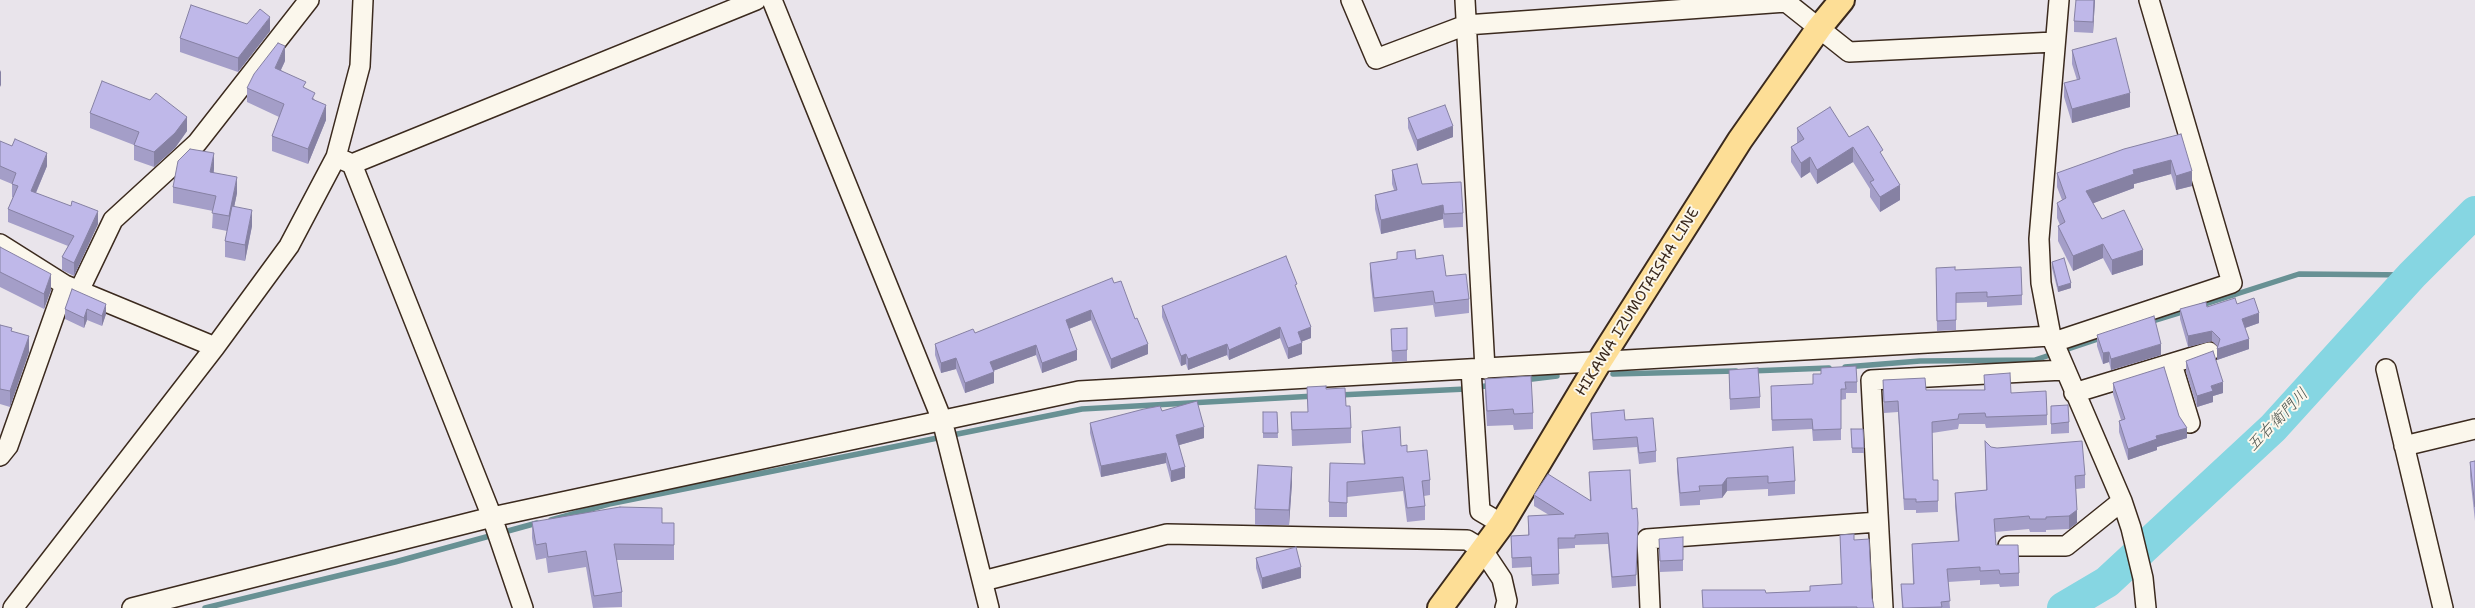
<!DOCTYPE html>
<meta charset="utf-8">
<style>
body{margin:0}
canvas{display:block;background:#e9e4eb}
</style>
<canvas width="2475" height="608"></canvas>
<script>
const ctx = document.querySelector('canvas').getContext('2d');
ctx.lineJoin = 'round';
const poly = rows => new Path2D(rows.map(r => 'M' + r).join(''));
function stroke(path, color, width, dash) { ctx.strokeStyle = color; ctx.lineWidth = width; ctx.lineCap = dash ? 'butt' : 'round'; ctx.setLineDash(dash || []); ctx.stroke(path); }
function fillPath(path, color) { ctx.fillStyle = color; ctx.fill(path, 'evenodd'); }
function label(font, color, halo, rows, align = 'center') {
  ctx.font = font + ' "Shantell Sans","Klee One",sans-serif'; ctx.lineWidth = 4; ctx.setLineDash([]); ctx.textBaseline = 'middle'; ctx.strokeStyle = halo; ctx.fillStyle = color; for (const [text, x, y, turn = 0] of rows) {
    ctx.save(); ctx.translate(x, y); ctx.rotate((+turn || 0) * Math.PI / 180); ctx.textAlign = isNaN(turn) ? turn : align; if (halo) ctx.strokeText(text, 0, 0); ctx.fillText(text, 0, 0); ctx.restore();
  }
}
const stream = poly([
 [2199,306,2299,274,2412,275],
 [2149,322,2185,311],
 [1845,367,1920,361,2035,360,2104,337],
 [1750,371,1829,368],
 [1613,374,1736,371],
 [1524,380,1557,376],
 [1339,395,1466,389,1492,385],
 [551,520,609,504,1082,409,1315,396],
 [205,608,395,562,537,523]
]);
const river = poly([
 [2063,608,2107,582,2273,428,2412,275,2475,212]
]);
const minor = poly([
 [772,0,942,420,989,608],
 [1351,0,1376,59,1466,25,1786,2,1849,52,2054,42],
 [1465,0,1485,369],
 [2059,0,2039,239,2041,283,2051,336,2122,501,2131,528,2143,578,2146,608],
 [336,157,352,164,492,517,523,608],
 [352,164,756,0],
 [0,244,65,285,215,347],
 [79,291,113,220,197,143,309,0],
 [2054,342,2232,283,2149,0],
 [2172,364,2190,423],
 [1471,369,1480,511,1502,524],
 [2386,369,2443,608],
 [2074,393,2209,352],
 [2404,446,2475,429],
 [0,456,8,446,65,285],
 [2008,546,2066,546,2122,501],
 [983,581,1167,534,1467,540,1482,549,1502,579,1507,601,1505,608],
 [13,608,215,347,289,246,336,157,360,66,363,0],
 [132,608,492,517,1079,391,2051,336],
 [1650,608,1647,539,1878,522],
 [1883,608,1871,380,2064,370]
]);
const major = poly([
 [1440,608,1502,524,1599,362,1740,140,1819,28,1842,0]
]);
const wall = poly([
 [2095,0,2093,33,2074,32,2074,21],
 [270,31,238,72,180,52,180,38],
 [2072,50,2130,107,2072,123,2064,97,2064,83,2077,80,2072,64],
 [285,61,281,70,306,89,315,100,326,120,308,164,272,151,272,136,279,117,247,102,247,88],
 [90,113,187,131,175,148,154,167,134,160,134,145,90,128],
 [1408,118,1453,137,1417,151,1408,128],
 [1797,128,1849,137,1883,157,1900,200,1880,212,1870,197,1870,189,1853,162,1817,184,1810,172,1801,178,1791,162,1791,147,1797,143],
 [2181,134,2192,186,2176,190,2171,174,2134,184,2134,188,2093,203,2102,219,2143,265,2112,275,2103,258,2073,271,2058,241,2058,226,2060,225,2057,218,2057,203,2062,200,2057,187,2057,173],
 [0,141,47,166,36,193,98,224,74,276,62,270,62,257,68,246,8,222,8,209,13,197,12,197,12,184,0,179],
 [214,169,214,173,237,193,234,207,252,226,245,261,225,257,225,241,227,231,212,228,213,211,173,203,173,187],
 [1392,170,1422,184,1463,213,1463,227,1444,228,1443,219,1381,234,1375,209,1375,195,1394,190,1392,184],
 [0,247,51,290,44,309,0,287],
 [1397,252,1416,259,1446,276,1469,299,1469,313,1435,317,1433,305,1374,312,1370,277,1370,263,1397,259],
 [2052,262,2071,288,2058,292,2052,268],
 [1955,270,2022,295,2022,305,1987,307,1987,302,1956,303,1956,330,1937,331,1936,278],
 [1114,283,1148,354,1111,369,1091,320,1069,329,1077,360,1042,373,1036,355,993,371,994,383,965,393,956,369,941,373,935,355,935,344,975,333],
 [72,289,106,314,102,326,87,320,84,328,65,319,65,309],
 [1297,291,1311,338,1301,342,1302,354,1288,359,1280,338,1229,360,1227,355,1188,370,1186,364,1181,366,1162,317,1162,306],
 [2237,304,2259,323,2245,328,2249,349,2217,360,2218,347,2212,341,2188,347,2180,319,2180,309,2207,307],
 [0,325,12,331,29,352,10,407,0,404],
 [1407,328,1407,361,1392,362,1391,329],
 [2097,335,2161,355,2111,370,2109,362,2103,364,2097,346],
 [2186,361,2223,393,2213,396,2213,402,2197,407,2186,372],
 [1729,370,1760,397,1760,408,1730,410],
 [1813,374,1857,382,1857,393,1846,393,1846,399,1841,400,1841,440,1813,441,1812,429,1772,431,1771,397,1813,384],
 [1984,375,2011,393,2047,415,2047,425,1986,428,1985,424,1959,424,1958,429,1932,433,1933,480,1938,480,1938,512,1916,513,1916,510,1904,510,1898,412,1884,413,1883,380,1926,390,1984,390],
 [1485,379,1533,413,1533,429,1514,430,1513,425,1487,426,1485,394],
 [2113,383,2179,416,2187,438,2157,447,2157,450,2128,460,2119,432,2119,421,2121,420,2113,394],
 [1307,387,1326,389,1346,406,1351,428,1351,443,1292,446,1291,412,1308,412],
 [2051,406,2069,422,2069,433,2051,434],
 [1162,411,1204,438,1179,445,1185,478,1171,482,1166,463,1101,477,1090,433,1090,423],
 [1263,412,1277,412,1278,438,1263,438],
 [1591,413,1625,420,1656,451,1656,462,1639,464,1637,447,1593,450,1591,424],
 [1851,429,1863,429,1864,453,1852,453],
 [1362,431,1401,446,1407,452,1430,480,1430,495,1424,496,1425,506,1425,520,1407,522,1403,491,1347,497,1347,517,1329,517,1329,502,1364,464,1362,446],
 [1985,441,1991,447,2085,475,2085,488,2076,489,2077,523,2069,529,2046,530,2046,532,2030,532,2029,529,1995,532,1996,545,2019,573,2019,586,2000,587,1999,584,1980,585,1980,580,1948,582,1950,608,1902,608,1901,584,1913,584,1912,544,1958,541,1955,506,1955,493,1986,490],
 [1677,458,1795,481,1795,494,1768,496,1768,489,1727,491,1722,498,1700,500,1700,505,1680,506,1677,471],
 [2475,461,2475,521,2470,476,2470,462],
 [1589,472,1632,509,1637,508,1636,586,1612,588,1608,544,1575,545,1575,548,1558,549,1559,584,1532,586,1531,567,1512,568,1511,536,1528,535,1528,516,1549,515,1534,506,1534,495,1590,500],
 [1292,483,1289,525,1255,525,1255,509],
 [532,522,674,523,674,560,616,560,622,592,622,607,593,608,586,567,548,573,546,558,536,560,532,538],
 [1840,535,1854,540,1874,608,1703,608,1702,590,1766,593,1810,591,1842,584],
 [1659,539,1683,560,1683,571,1660,572],
 [1256,558,1301,578,1262,589,1256,568]
]);
const shadedWall = poly([
 [2094,0,2095,0,2093,33,2093,22],
 [270,17,270,31,238,72,238,58],
 [285,46,285,61,275,82,275,68],
 [1,70,1,85,0,87,0,72],
 [2130,93,2130,107,2072,123,2072,109],
 [326,105,326,120,308,164,308,149],
 [187,117,187,131,175,148,154,167,154,152],
 [1453,126,1453,137,1417,151,1417,140],
 [1853,147,1853,162,1817,184,1817,170],
 [47,153,47,166,31,204,31,191],
 [214,153,214,169,210,187,210,172],
 [1810,157,1810,172,1801,178,1801,163],
 [2171,160,2171,174,2134,184,2134,188,2086,206,2086,191,2133,170],
 [2192,171,2192,186,2176,190,2176,176],
 [237,177,237,193,229,232,229,216],
 [1900,185,1900,200,1880,212,1880,197],
 [1443,205,1443,219,1381,234,1381,220],
 [252,210,252,226,245,261,245,245],
 [98,211,98,224,74,276,74,263],
 [2103,244,2103,258,2073,271,2073,256],
 [2143,250,2143,265,2112,275,2112,260],
 [51,274,51,290,44,309,44,294],
 [2071,283,2071,288,2058,292,2058,287],
 [106,304,106,314,102,326,102,316],
 [87,309,87,320,84,328,84,318],
 [1091,310,1091,320,1066,330,1066,320],
 [2259,313,2259,323,2242,329,2242,319],
 [1280,327,1280,338,1229,360,1229,350],
 [1311,327,1311,338,1298,343,1298,332],
 [2212,331,2212,341,2188,347,2188,336],
 [29,336,29,352,10,407,10,391],
 [2249,339,2249,349,2217,360,2217,349],
 [1302,343,1302,354,1288,359,1288,348],
 [1148,344,1148,354,1111,369,1111,359],
 [1227,344,1227,355,1188,370,1188,359],
 [2161,344,2161,355,2111,370,2111,359],
 [1036,345,1036,355,990,372,990,362],
 [1077,350,1077,360,1042,373,1042,363],
 [2109,352,2109,362,2103,364,2103,353],
 [1186,354,1186,364,1181,366,1181,356],
 [956,358,956,369,941,373,941,363],
 [994,372,994,383,965,393,965,383],
 [2223,382,2223,393,2213,396,2213,402,2197,407,2197,396,2211,386],
 [1204,427,1204,438,1176,446,1176,435],
 [2187,428,2187,438,2157,447,2157,450,2128,460,2128,449,2156,436],
 [1166,453,1166,463,1101,477,1101,466],
 [1185,467,1185,478,1171,482,1171,471],
 [1292,467,1292,483,1289,525,1289,510],
 [1727,478,1727,491,1722,498,1722,485],
 [2077,510,2077,523,2069,529,2069,516],
 [1301,567,1301,578,1262,589,1262,578]
]);
const building = poly([
 [2076,0,2094,0,2093,22,2074,21,2076,0],
 [191,5,247,24,260,9,270,17,238,58,180,38,191,5],
 [2116,38,2130,93,2072,109,2064,83,2080,79,2072,50,2116,38],
 [278,43,285,46,275,68,306,82,303,87,315,93,312,99,326,105,308,149,272,136,284,104,247,88,254,74,278,43],
 [102,81,150,100,156,93,187,117,175,133,154,152,134,145,139,132,90,113,102,81],
 [1445,105,1453,126,1417,140,1408,118,1445,105],
 [1830,107,1849,137,1868,126,1883,150,1880,152,1900,185,1880,197,1870,182,1874,180,1853,147,1817,170,1810,157,1801,163,1791,147,1804,139,1797,128,1830,107],
 [2181,134,2192,171,2176,176,2171,160,2133,170,2134,174,2086,191,2102,219,2124,210,2143,250,2112,260,2103,244,2073,256,2058,226,2065,222,2057,203,2066,198,2057,173,2124,149,2181,134],
 [15,139,47,153,31,191,71,206,72,201,98,211,74,263,62,257,74,236,8,209,18,186,12,184,16,173,0,166,0,141,12,146,15,139],
 [190,149,214,153,210,172,237,177,229,216,212,213,216,196,173,187,178,161,190,149],
 [1417,164,1422,184,1461,182,1463,213,1444,214,1443,205,1381,220,1375,195,1397,190,1392,170,1417,164],
 [232,206,252,210,245,245,225,241,232,206],
 [0,247,51,274,44,294,0,272,0,247],
 [1415,250,1416,259,1443,255,1446,276,1466,274,1469,299,1435,303,1433,291,1374,298,1370,263,1397,259,1397,252,1415,250],
 [1286,256,1297,284,1295,285,1311,327,1298,332,1302,343,1288,348,1280,327,1229,350,1227,344,1188,359,1186,354,1181,356,1162,306,1286,256],
 [2064,258,2071,283,2058,287,2052,262,2064,258],
 [1955,267,1955,270,2021,267,2022,295,1987,297,1987,292,1956,293,1956,320,1937,321,1936,268,1955,267],
 [1112,278,1114,283,1121,281,1135,319,1137,318,1148,344,1111,359,1091,310,1066,320,1077,350,1042,363,1036,345,990,362,994,372,965,383,956,358,941,363,935,344,973,329,975,333,1112,278],
 [72,289,106,304,102,316,87,309,84,318,65,309,72,289],
 [2235,298,2237,304,2254,298,2259,313,2242,319,2249,339,2217,349,2220,339,2212,331,2188,336,2180,309,2206,302,2207,307,2235,298],
 [2154,316,2161,344,2111,359,2109,352,2103,353,2097,335,2154,316],
 [0,325,12,328,11,331,29,336,10,391,0,389,0,325],
 [1407,328,1407,350,1392,351,1391,329,1407,328],
 [2213,351,2223,382,2211,386,2213,391,2197,396,2186,361,2213,351],
 [1856,366,1857,382,1845,382,1846,389,1841,389,1841,429,1813,430,1812,419,1772,420,1771,386,1813,384,1813,374,1821,374,1821,368,1856,366],
 [2164,367,2179,416,2187,428,2156,436,2157,439,2128,449,2119,421,2125,419,2113,383,2164,367],
 [1758,368,1760,397,1730,399,1729,370,1758,368],
 [2010,373,2011,393,2046,391,2047,415,1986,417,1985,413,1959,414,1958,419,1932,422,1933,480,1938,480,1938,501,1916,502,1916,499,1904,499,1898,401,1884,402,1883,380,1925,378,1926,390,1985,390,1984,375,2010,373],
 [1531,376,1533,413,1514,414,1513,409,1487,411,1485,379,1531,376],
 [1326,386,1326,389,1345,388,1346,406,1350,406,1351,428,1292,430,1291,412,1308,412,1307,387,1326,386],
 [1197,401,1204,427,1176,435,1185,467,1171,471,1166,453,1101,466,1090,423,1144,409,1160,406,1162,411,1197,401],
 [2068,405,2069,422,2051,424,2051,406,2068,405],
 [1624,410,1625,420,1653,418,1656,451,1639,453,1637,437,1593,440,1591,413,1624,410],
 [1263,412,1277,412,1278,433,1263,433,1263,412],
 [1400,427,1401,446,1407,445,1407,452,1427,450,1430,480,1422,481,1425,506,1407,508,1403,477,1347,482,1347,503,1329,502,1330,463,1365,464,1362,431,1400,427],
 [1851,429,1863,429,1864,448,1852,448,1851,429],
 [1985,441,1991,447,1997,448,2082,441,2085,475,2075,476,2077,510,2069,516,2046,517,2046,519,2030,519,2029,516,1994,519,1996,545,2018,545,2019,573,2000,574,1999,570,1980,571,1980,567,1947,569,1950,601,1941,602,1942,607,1903,608,1901,584,1914,584,1912,544,1959,541,1955,493,1987,490,1985,441],
 [1793,447,1795,481,1768,483,1768,476,1727,478,1722,485,1699,486,1700,491,1680,493,1677,458,1793,447],
 [2475,461,2475,507,2470,462,2475,461],
 [1258,465,1292,467,1289,510,1255,509,1258,465],
 [1630,470,1632,509,1637,508,1638,523,1636,575,1612,577,1608,533,1575,535,1575,538,1558,538,1559,574,1532,575,1531,557,1512,558,1511,536,1529,535,1528,516,1564,514,1534,495,1548,474,1591,501,1589,472,1630,470],
 [620,507,662,508,662,523,674,523,674,545,614,544,622,592,594,596,586,551,548,557,546,543,536,545,532,522,620,507],
 [1854,534,1854,540,1869,539,1872,598,1874,608,1857,608,1857,607,1703,608,1702,590,1765,590,1766,593,1810,591,1810,586,1842,584,1840,535,1854,534],
 [1683,537,1683,560,1660,561,1659,539,1683,537],
 [1296,547,1301,567,1262,578,1256,558,1296,547]
]);
const streetNames = [
 ["HIKAWA IZUMOTAISHA LINE",1638,302,-58]
];
const waterNames = [
 ["五右衛門川",2278,420,-46]
];
stroke(stream, '#689194', 5.5);
stroke(river, '#86d6e2', 32);
stroke(minor, '#3b2a1e', 22);
stroke(major, '#3b2a1e', 28);
stroke(minor, '#fbf7ec', 19);
stroke(major, '#fdde96', 24);
fillPath(wall, '#a49ec8');
fillPath(shadedWall, '#8681a3');
fillPath(building, '#bfb8e9');
stroke(building, '#8681a3', 1);
label('15px', '#3b2a1e', '#fbf7ec', streetNames);
label('italic 16px', '#4e554f', '#fbf7ec', waterNames);
</script>
